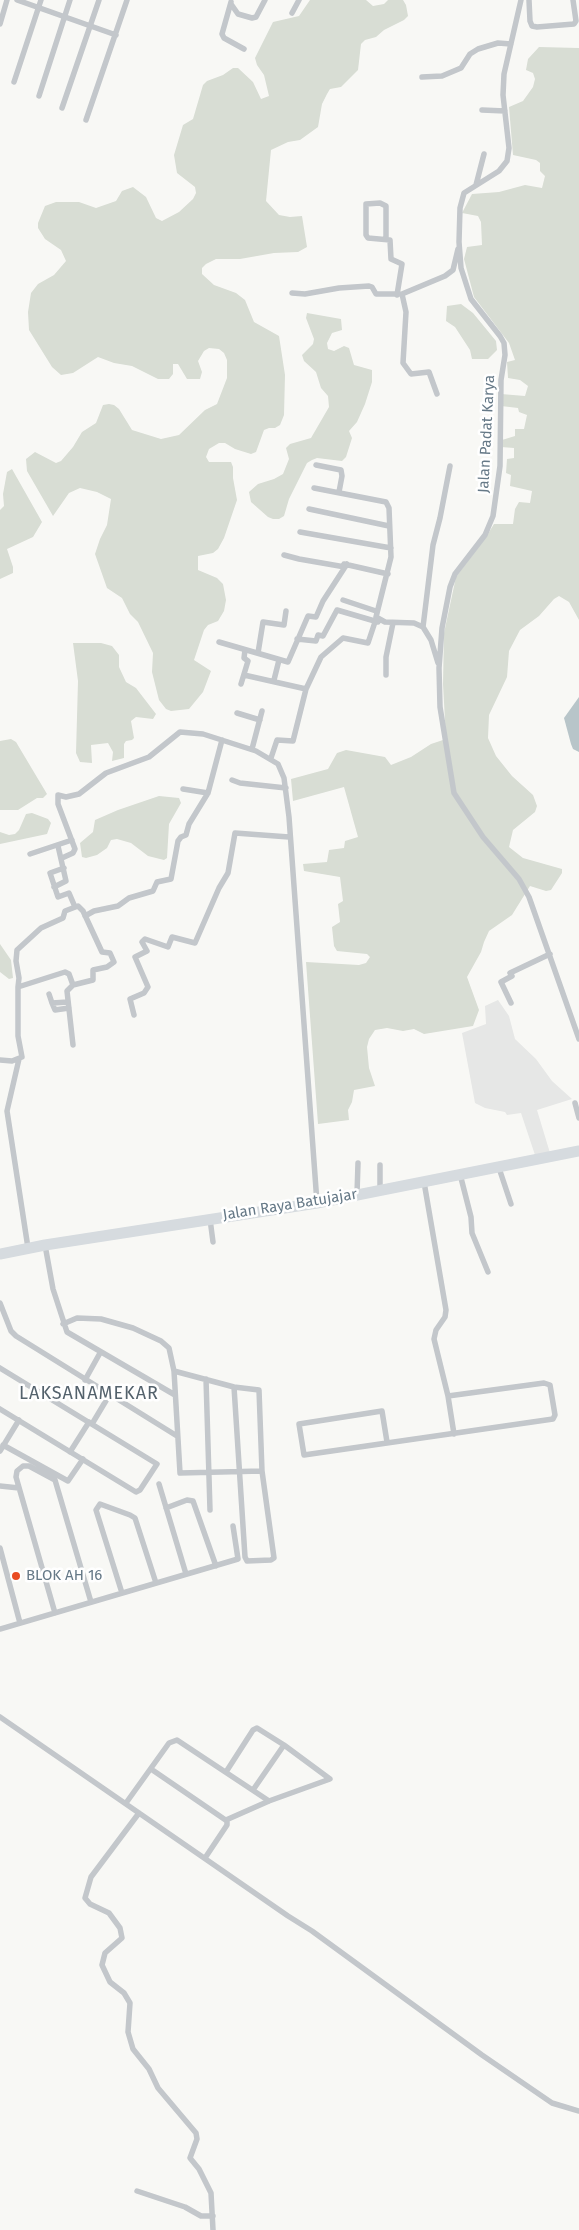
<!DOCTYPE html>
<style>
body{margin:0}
canvas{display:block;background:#f8f8f5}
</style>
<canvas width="579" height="2230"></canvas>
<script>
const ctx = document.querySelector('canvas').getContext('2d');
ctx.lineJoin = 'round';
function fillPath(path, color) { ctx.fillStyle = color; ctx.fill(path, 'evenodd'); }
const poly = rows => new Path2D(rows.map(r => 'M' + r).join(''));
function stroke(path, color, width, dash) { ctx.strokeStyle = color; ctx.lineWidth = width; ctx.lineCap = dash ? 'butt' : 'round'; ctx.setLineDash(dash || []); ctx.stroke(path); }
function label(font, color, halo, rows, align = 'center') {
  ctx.font = font + ' "Fira Sans",sans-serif'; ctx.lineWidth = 5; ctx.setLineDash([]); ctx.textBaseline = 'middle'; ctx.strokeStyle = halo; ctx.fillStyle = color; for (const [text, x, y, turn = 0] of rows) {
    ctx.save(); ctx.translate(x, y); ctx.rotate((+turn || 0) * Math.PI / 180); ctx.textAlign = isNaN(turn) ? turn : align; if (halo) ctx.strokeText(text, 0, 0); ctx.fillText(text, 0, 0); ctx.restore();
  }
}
const built = poly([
 [498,1000,509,1016,515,1039,536,1059,552,1081,572,1099,537,1110,550,1153,536,1158,521,1113,507,1115,505,1112,485,1108,475,1103,462,1033,486,1024,485,1006]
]);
const green = poly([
 [310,0,366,0,373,6,384,4,388,0,403,0,406,5,408,16,404,20,384,30,376,37,365,40,361,44,358,70,341,87,330,89,327,94,322,104,318,127,300,140,288,142,271,150,266,201,279,215,290,217,302,216,307,247,298,252,274,253,240,259,216,259,206,264,202,268,202,274,214,285,236,293,245,300,254,322,279,336,285,375,284,415,280,425,275,428,269,428,264,430,256,452,251,454,235,449,225,443,219,443,209,449,206,457,209,462,231,462,233,467,233,478,237,500,224,538,218,549,213,553,198,556,198,570,217,578,223,584,226,600,224,611,218,621,208,625,204,630,194,660,211,671,203,692,189,709,171,711,166,709,159,700,152,672,153,653,138,622,130,614,122,598,107,588,95,554,100,539,107,525,111,499,97,492,80,488,69,493,53,516,27,471,26,459,35,452,56,463,61,461,73,447,82,432,96,423,103,405,109,404,114,405,119,409,132,430,161,439,179,435,205,410,217,404,227,378,227,360,224,353,219,349,209,348,204,351,198,361,202,372,200,379,187,379,178,364,173,364,173,374,169,379,158,379,132,366,114,363,98,357,73,373,61,375,52,367,29,330,28,312,31,293,38,284,54,275,66,261,61,250,45,239,38,228,38,223,45,206,56,202,79,202,96,208,116,201,122,191,133,187,146,197,156,218,162,221,179,212,193,199,196,193,195,187,177,173,174,155,183,125,193,119,203,85,207,81,223,75,233,68,238,68,253,82,261,99,269,96,264,75,257,65,255,58,273,22,299,16],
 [539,47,579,48,579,620,569,602,559,596,554,599,539,616,520,630,509,651,507,677,489,715,488,738,496,756,512,776,533,795,537,806,535,812,513,830,509,847,523,858,562,869,562,873,551,890,546,891,530,886,512,915,489,931,484,942,481,952,467,977,479,1010,473,1026,424,1034,414,1029,403,1031,387,1028,375,1030,369,1039,367,1047,369,1068,375,1086,354,1090,352,1102,348,1110,349,1120,318,1124,306,962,359,965,366,963,370,957,367,954,337,951,334,946,332,927,340,922,338,904,343,901,340,877,304,871,303,864,327,862,329,850,344,848,345,841,358,837,344,787,293,801,291,779,328,769,337,753,346,750,385,757,391,765,411,757,431,744,446,739,443,684,444,633,456,577,486,537,494,524,513,524,515,509,519,502,530,503,532,491,510,486,511,475,506,473,507,459,514,458,514,448,501,447,502,440,515,436,515,429,524,429,527,415,519,412,518,408,501,406,501,394,525,396,528,386,520,380,508,378,507,362,515,360,509,343,474,297,464,259,467,247,482,245,481,222,478,216,462,213,472,194,499,192,525,185,542,188,545,176,540,171,540,163,536,160,513,155,509,107,523,101,533,87,535,79,533,73,526,70,528,59],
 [461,304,473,313,496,341,497,350,488,359,472,359,470,350,455,327,446,321,447,306],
 [307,313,341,319,342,330,332,333,327,343,328,349,334,351,344,346,349,348,354,365,372,370,372,382,365,404,357,422,349,431,352,438,346,457,342,461,317,458,312,460,307,463,289,499,284,516,279,519,273,519,268,517,251,502,249,492,258,484,274,479,283,474,289,459,286,448,290,444,311,438,329,407,328,396,321,388,316,372,304,361,302,355,313,344,314,339,306,318],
 [12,469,42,522,33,537,7,549,13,567,13,573,0,579,0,510,4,506,3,494,7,472],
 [73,643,101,643,112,646,119,655,119,667,126,682,136,688,156,714,153,719,136,717,131,721,134,738,132,740,126,741,124,744,124,758,112,761,113,752,108,743,91,745,92,763,80,762,76,753,78,681],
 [11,739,16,742,47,794,43,798,37,798,18,810,0,810,0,741],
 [159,796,179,798,181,803,169,824,167,858,164,860,148,856,131,843,117,839,111,840,107,848,97,855,86,858,82,857,80,843,93,832,95,820,118,810],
 [32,813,48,819,51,823,47,834,0,844,0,832,9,835,15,834,19,830,26,814],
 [0,944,11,960,13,978,9,979,0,972]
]);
const water = poly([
 [579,697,579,752,573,749,571,744,564,718]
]);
const street = poly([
 [17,0,116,35],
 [521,0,504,74,503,95,509,148,507,161,499,171,464,193,460,208,459,242,461,268,471,299,500,336,504,343,505,355,501,380,500,466,493,516,485,535,455,574,450,587,442,628,439,668,440,707,454,793,483,837,519,879,529,897,579,1039],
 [529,0,530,21,532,26,537,27,574,24,576,21,573,0],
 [231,2,222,34,224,38,244,49],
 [231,4,238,14,252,18,256,17,265,0],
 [292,13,299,0],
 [0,24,7,0],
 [422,77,442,76,461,68,470,54,478,49,498,43,511,44],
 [14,82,41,0],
 [39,96,70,0],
 [62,108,99,0],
 [482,110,505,111],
 [86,120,127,0],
 [476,185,484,154],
 [386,239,386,206,380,203,366,204,366,235,368,238,390,240,391,259,402,264,397,295],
 [292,293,305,294,339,288,369,286,372,287,376,294,400,294],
 [437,394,429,372,411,374,403,363,406,312,402,294,445,276,453,270,458,249],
 [316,465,341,470,342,476,339,492],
 [314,488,386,502,389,508,391,557,376,617,385,622,414,623,423,627,431,640,438,663],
 [309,509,389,526],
 [300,532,391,548],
 [284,555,299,559,345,567],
 [344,564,388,574],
 [343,600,376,611],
 [423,627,433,545,440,518,450,466],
 [297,639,316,641,318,635,323,636,337,610,378,622],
 [219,642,288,662,308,616,316,617,323,601,347,564],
 [258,653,263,622,284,625,286,611],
 [244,675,306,689],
 [386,675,386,657,393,623],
 [274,680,279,660],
 [241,684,248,661,244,658,245,650],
 [237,713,260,720],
 [252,749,262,711],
 [271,758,277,740,293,741,306,689,321,657,343,638,368,643,375,622],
 [232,780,240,783,286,788],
 [183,789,208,793],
 [30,854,72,840],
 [62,858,73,853,75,849,58,804,58,795,66,797,79,794,106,773,149,757,180,732,203,734,256,751,278,764,284,778,289,817,317,1203],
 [64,868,50,873,58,897,69,893,75,907],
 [54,887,66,881,58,846],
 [85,916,94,911,118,906,129,898,153,891,157,882,171,879,178,841,181,837,186,835,189,824,208,793,222,740],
 [18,987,19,978,16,961,17,950,41,928,63,918,65,911,78,906,83,911,102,952,110,953,114,962,107,967,93,970,93,980,73,985],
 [49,994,52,1003,68,1002],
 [52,1003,55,1010,69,1008],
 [511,1003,501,982,512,976,510,973,550,954],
 [134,1015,130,999,144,993,148,987,135,957,147,951,142,942,145,939,168,947,172,937,195,943,219,888,228,873,235,833,289,837],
 [19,1059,7,1111,28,1248],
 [0,1060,12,1061,22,1057,18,1036,18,987,65,972,69,974,73,985,67,991,73,1045],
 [575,1103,579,1118],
 [499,1168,511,1204],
 [460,1174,471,1217,472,1233,488,1272],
 [424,1182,446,1310,445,1317,436,1330,434,1339,448,1396,454,1434],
 [380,1190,380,1165],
 [357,1194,358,1163],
 [210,1219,213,1242],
 [45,1245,53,1289,67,1332,175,1395],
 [0,1303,11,1331,16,1336,177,1436],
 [63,1324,77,1318,101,1319,133,1328,161,1341,169,1348,174,1371,180,1473,262,1471],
 [0,1368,157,1464,140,1490,136,1492,0,1409],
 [174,1371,234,1387,259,1390,262,1471,274,1558,271,1560,247,1561,245,1557,234,1387],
 [206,1379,210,1510],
 [85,1380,100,1353],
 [92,1424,110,1394],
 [387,1442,382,1411,299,1424,304,1455,553,1419,555,1415,550,1385,544,1383,448,1396],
 [3,1445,68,1481,83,1459],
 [0,1451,19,1420],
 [70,1452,89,1422],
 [159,1484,186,1574],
 [0,1486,19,1488],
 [166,1508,187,1500,193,1501,216,1566],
 [0,1548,20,1623],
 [122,1593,96,1510,100,1504,130,1515,135,1518,156,1583],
 [55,1613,16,1477,17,1471,23,1466,29,1466,55,1480,91,1602],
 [0,1629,238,1559,233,1526],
 [0,1717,288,1916,312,1931,482,2055,552,2103,579,2111],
 [151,1769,227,1821,227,1825,205,1858],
 [253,1790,284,1745],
 [126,1803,169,1743,177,1740,269,1801],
 [139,1813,91,1877,85,1898,90,1904,109,1913,120,1928,122,1938,105,1953,102,1965,110,1982,124,1993,130,2003,128,2032,133,2049,149,2069,158,2088,196,2133,197,2139,190,2158,199,2169,211,2193,213,2230],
 [226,1820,269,1801,330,1779,284,1745,257,1728,253,1730,226,1772],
 [137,2191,185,2207,201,2216,213,2216]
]);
const highway = poly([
 [0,1254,45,1245,317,1203,579,1151]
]);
const markers = [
 [16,1576,5,"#e94c23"]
];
const streetNames = [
 ["Jalan Padat Karya",487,434,-87],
 ["Jalan Raya Batujajar",290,1205,-9]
];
const poiNames = [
 ["BLOK AH 16",26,1576]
];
const quarterNames = [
 ["LAKSANAMEKAR",89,1394]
];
fillPath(built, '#e6e7e6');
fillPath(green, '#d8ddd4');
fillPath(water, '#b8c5c9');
stroke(street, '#c3c7cb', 5.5);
stroke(highway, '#d6dbdf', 11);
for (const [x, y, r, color] of markers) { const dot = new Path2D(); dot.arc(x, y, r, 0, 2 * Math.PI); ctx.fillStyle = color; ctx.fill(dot); stroke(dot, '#fff', 2); }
label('15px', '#667987', '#fff', streetNames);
label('15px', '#667987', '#fff', poiNames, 'left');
ctx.letterSpacing = '1px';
label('18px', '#54626c', '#fff', quarterNames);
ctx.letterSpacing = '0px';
</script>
